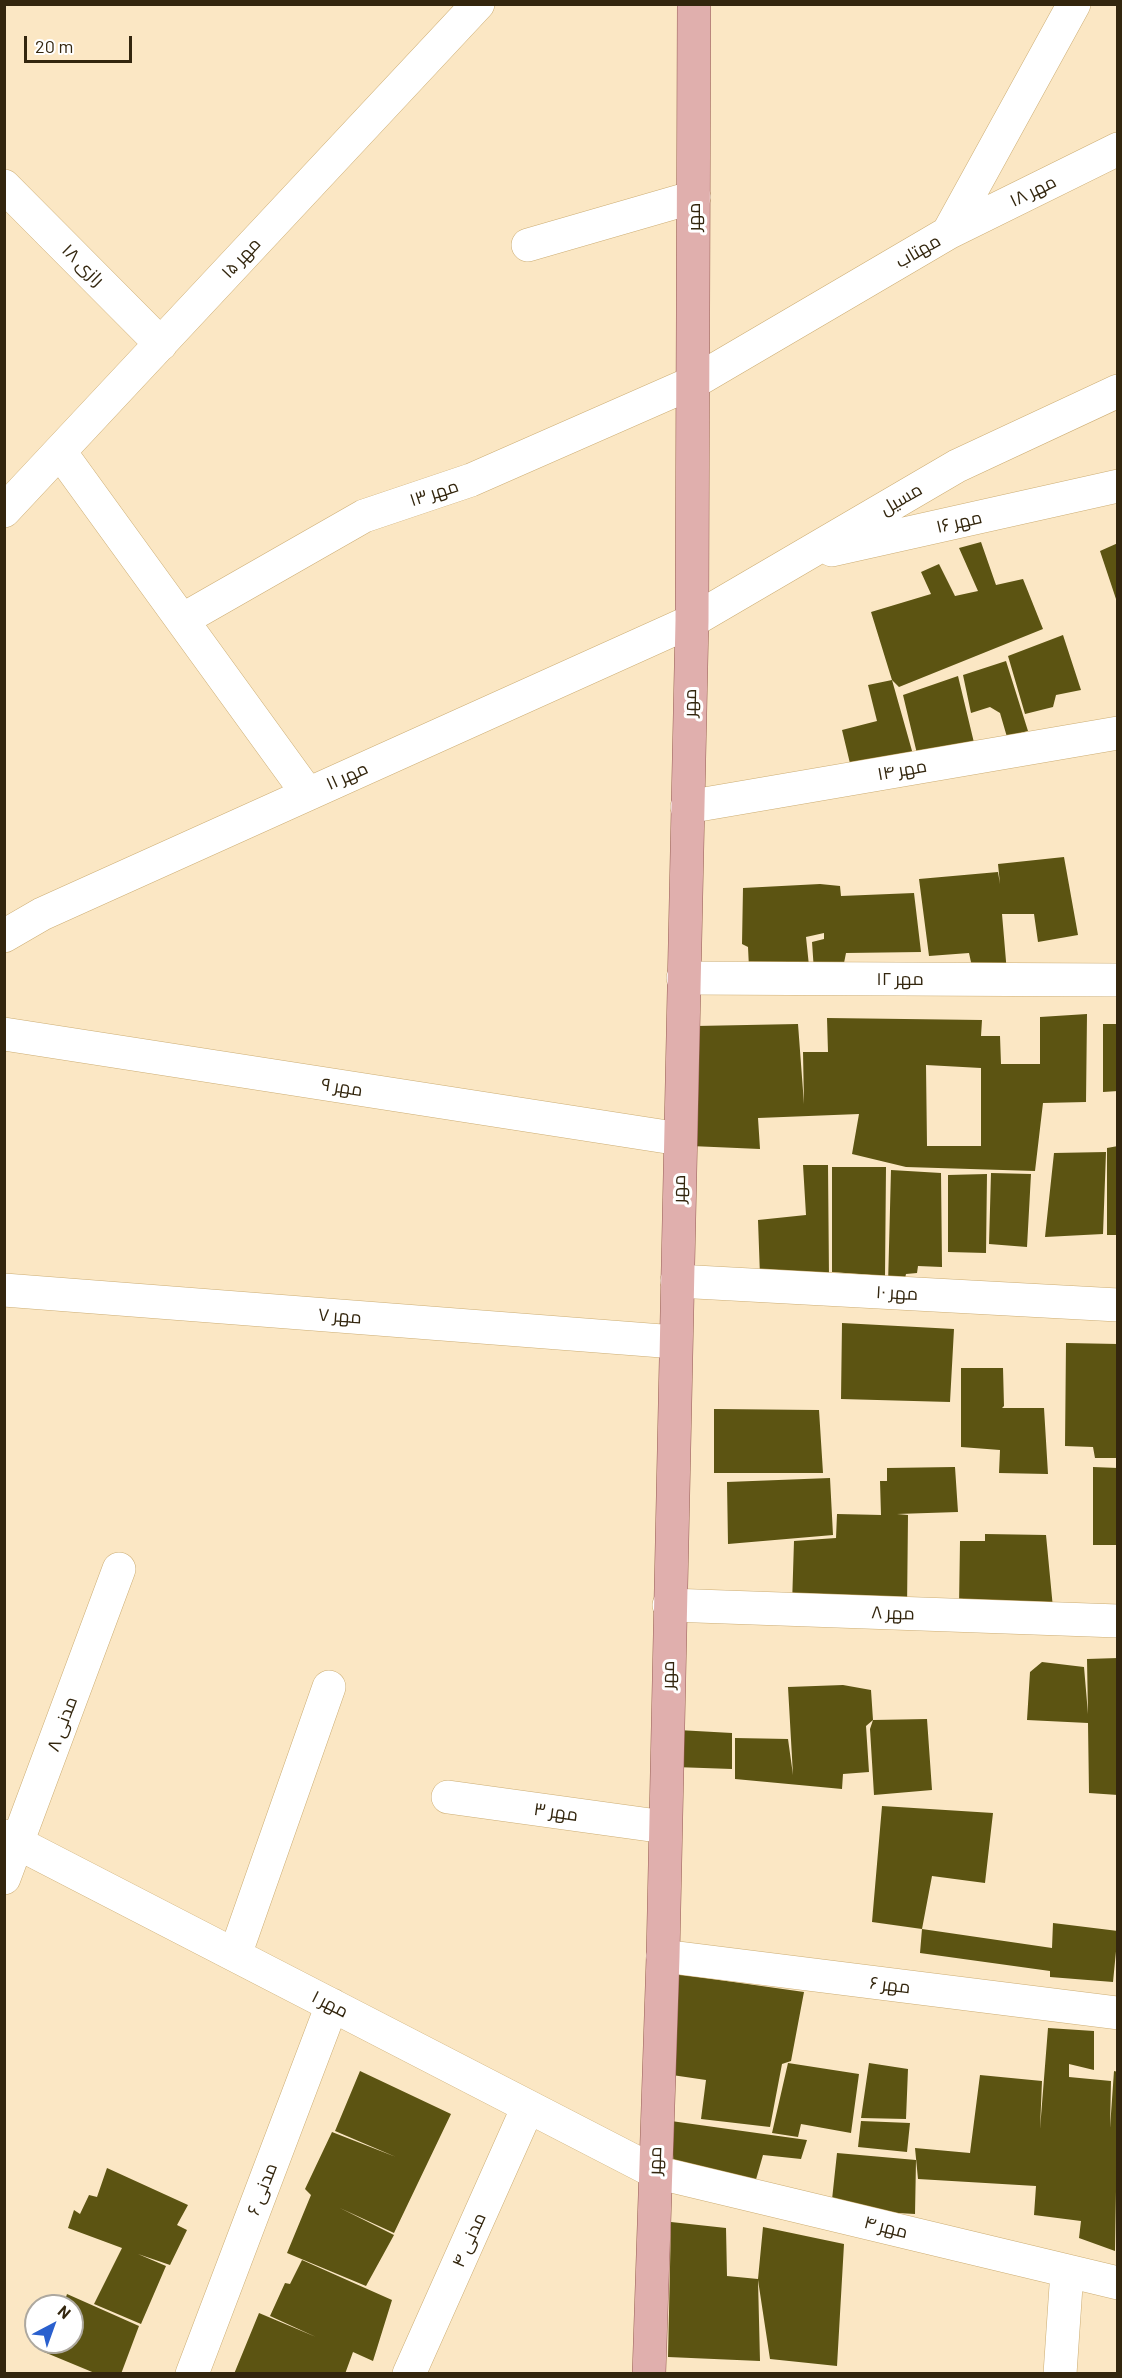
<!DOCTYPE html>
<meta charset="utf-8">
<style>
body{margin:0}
#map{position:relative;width:1122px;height:2378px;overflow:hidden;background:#fbe7c4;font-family:Barlow,sans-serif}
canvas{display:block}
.frame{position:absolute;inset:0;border:6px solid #33260e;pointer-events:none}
.north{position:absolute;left:24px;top:2294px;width:60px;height:60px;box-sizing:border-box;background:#fff;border:2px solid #ada89f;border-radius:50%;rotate:41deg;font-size:16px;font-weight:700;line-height:24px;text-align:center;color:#33260e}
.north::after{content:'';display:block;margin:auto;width:21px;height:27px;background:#2a60ce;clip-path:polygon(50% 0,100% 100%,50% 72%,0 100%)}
.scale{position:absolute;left:24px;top:36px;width:108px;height:27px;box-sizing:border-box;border:3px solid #33260e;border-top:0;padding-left:8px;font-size:18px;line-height:21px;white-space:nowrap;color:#33260e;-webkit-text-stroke:4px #fff;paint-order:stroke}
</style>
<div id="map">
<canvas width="1122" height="2378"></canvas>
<div class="frame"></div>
<div class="north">N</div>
<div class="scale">20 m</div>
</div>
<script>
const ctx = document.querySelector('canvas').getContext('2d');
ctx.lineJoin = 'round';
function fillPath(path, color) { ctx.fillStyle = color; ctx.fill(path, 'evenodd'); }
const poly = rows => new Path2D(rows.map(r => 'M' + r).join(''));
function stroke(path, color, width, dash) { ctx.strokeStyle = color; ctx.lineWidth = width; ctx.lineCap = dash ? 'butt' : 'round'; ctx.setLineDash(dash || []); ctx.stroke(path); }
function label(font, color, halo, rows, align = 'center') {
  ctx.font = font + ' Barlow,Cairo,sans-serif'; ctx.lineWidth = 6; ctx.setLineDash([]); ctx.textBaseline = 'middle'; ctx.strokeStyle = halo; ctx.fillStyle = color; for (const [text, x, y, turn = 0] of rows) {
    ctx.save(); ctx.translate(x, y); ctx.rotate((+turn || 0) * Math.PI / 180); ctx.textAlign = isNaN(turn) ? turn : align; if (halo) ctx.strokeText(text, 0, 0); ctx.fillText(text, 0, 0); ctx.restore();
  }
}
const building = poly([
 [981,542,996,585,1023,579,1043,629,899,687,892,680,871,612,931,594,921,572,939,564,955,596,978,591,959,548],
 [1118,543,1118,602,1117,602,1100,551],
 [1063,635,1081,690,1056,695,1053,707,1025,714,1008,656],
 [1006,661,1028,731,1007,737,1000,713,990,707,971,713,963,675],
 [958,676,976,751,919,762,903,695],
 [892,680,916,765,853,776,842,730,877,721,868,685],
 [1064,857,1078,935,1038,942,1034,914,1002,914,1007,973,974,976,969,953,929,956,919,879,998,872,1000,884,998,864],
 [820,884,840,886,841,896,914,893,921,952,846,953,844,963,814,971,812,942,824,939,824,933,806,937,809,966,749,968,748,947,742,944,743,888],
 [1087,1014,1086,1102,1043,1103,1035,1171,906,1167,852,1154,859,1114,758,1118,760,1149,691,1146,696,1026,798,1024,804,1104,803,1052,828,1052,827,1018,982,1020,981,1036,1000,1036,1001,1064,1040,1064,1040,1017],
 [926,1065,981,1068,981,1146,927,1146],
 [1103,1024,1118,1024,1118,1091,1103,1092],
 [1118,1146,1118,1235,1107,1235,1107,1148],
 [1106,1152,1103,1234,1045,1237,1054,1153],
 [803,1165,828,1165,829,1278,760,1276,758,1220,806,1215],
 [832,1167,886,1167,885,1276,832,1272],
 [891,1170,941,1173,942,1267,918,1266,917,1273,906,1274,904,1283,888,1285],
 [991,1173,1031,1174,1027,1247,989,1244],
 [987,1174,986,1253,948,1252,948,1175],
 [842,1323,954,1329,950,1402,841,1399],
 [1066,1343,1118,1344,1118,1458,1095,1458,1093,1447,1065,1446],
 [961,1368,1003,1368,1004,1406,1002,1408,1044,1408,1048,1474,999,1473,1000,1450,961,1447],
 [714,1409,819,1410,823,1473,714,1473],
 [955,1467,958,1512,897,1514,908,1515,907,1609,792,1605,794,1541,836,1538,837,1514,881,1515,880,1481,887,1481,887,1468],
 [1093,1467,1118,1468,1118,1545,1093,1545],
 [830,1478,833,1535,728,1544,727,1482],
 [985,1534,1046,1535,1053,1608,959,1607,960,1541,985,1541],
 [1118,1658,1118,1795,1089,1793,1088,1723,1027,1720,1030,1672,1042,1662,1084,1667,1088,1714,1087,1659],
 [843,1685,871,1690,873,1720,866,1726,869,1772,843,1774,842,1789,735,1779,735,1738,788,1739,793,1775,788,1687],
 [927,1719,932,1790,874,1795,870,1729,873,1720],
 [678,1730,732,1733,732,1769,675,1767],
 [882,1806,993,1813,985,1883,932,1876,922,1929,872,1922],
 [1053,1923,1118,1931,1113,1982,1050,1977,1050,1971,920,1953,922,1929,1052,1948],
 [677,1974,804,1992,791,2061,782,2064,770,2127,701,2119,706,2080,672,2075],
 [1048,2028,1094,2031,1094,2070,1069,2064,1069,2077,1111,2081,1110,2128,1114,2071,1118,2072,1115,2251,1079,2238,1081,2221,1034,2215,1036,2186,918,2179,915,2148,970,2153,980,2075,1042,2081,1040,2129],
 [788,2063,859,2074,851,2133,801,2124,798,2137,772,2133],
 [869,2063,908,2069,906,2119,861,2118],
 [360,2071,451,2114,394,2233,340,2208,394,2235,366,2286,287,2253,311,2195,305,2189,332,2132,396,2157,335,2131],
 [671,2121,807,2140,801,2159,763,2155,755,2183,674,2171],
 [861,2121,910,2123,907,2152,858,2147],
 [837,2153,916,2160,915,2214,831,2209],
 [107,2168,188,2205,177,2225,187,2230,170,2265,138,2254,166,2266,141,2324,94,2304,122,2248,68,2228,74,2210,80,2214,89,2195,97,2197],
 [671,2222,726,2228,727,2276,758,2279,763,2227,844,2244,837,2366,770,2359,758,2280,760,2361,668,2357],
 [302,2260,392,2300,373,2361,353,2352,345,2374,234,2374,259,2313,316,2337,270,2316,285,2283,290,2284],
 [67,2294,139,2326,121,2374,97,2374,44,2352,48,2342,72,2342,72,2306,63,2306]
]);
const minor = poly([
 [4,186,161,344],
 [948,233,1118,149],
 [528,245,694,197],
 [60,452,308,794],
 [4,511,478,4],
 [832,550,1118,486],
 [182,620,364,516,471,480,694,382,948,233,1074,4],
 [687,807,1118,733],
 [4,936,42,914,692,621,957,466,1118,391],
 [683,978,1118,980],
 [4,1034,680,1139],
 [677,1281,1118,1305],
 [4,1290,675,1342],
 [669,1605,1118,1621],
 [448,1797,665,1827],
 [4,1836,655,2172,1118,2283],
 [4,1878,119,1569],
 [235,1955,329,1687],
 [663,1956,1118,2013],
 [192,2374,332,2005],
 [409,2374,528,2107],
 [1060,2374,1067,2271]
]);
const major = poly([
 [649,2374,663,1956,692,621,694,4]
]);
const streetNames = [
 ["مهر ۱۸",1033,191,-26],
 ["مهر",694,217,-90],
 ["مهتاب",918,251,-30],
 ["مهر ۱۵",241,258,-47],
 ["رازی ۱۸",83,265,45],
 ["مهر ۱۳",434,493,-18],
 ["مسیل",901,499,-30],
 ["مهر ۱۶",959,522,-13],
 ["مهر",690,703,-89],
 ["مهر ۱۴",902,770,-10],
 ["مهر ۱۱",347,776,-24],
 ["مهر ۱۲",900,979],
 ["مهر ۹",342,1087,9],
 ["مهر",679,1189,-89],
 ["مهر ۱۰",897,1293,3],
 ["مهر ۷",340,1316,4],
 ["مهر ۸",893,1613,2],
 ["مهر",668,1675,-89],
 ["مدنی ۸",62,1724,-70],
 ["مهر ۳",556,1812,8],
 ["مهر ۶",890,1985,7],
 ["مهر ۱",330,2004,27],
 ["مهر",655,2161,-88],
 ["مدنی ۶",262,2189,-69],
 ["مهر ۴",886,2227,14],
 ["مدنی ۴",469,2240,-66]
];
fillPath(building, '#5c5412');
stroke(minor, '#ccad73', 34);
stroke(major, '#965d52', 34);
stroke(minor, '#fff', 33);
stroke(major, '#e0afad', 33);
label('18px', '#33260e', '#fff', streetNames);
</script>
